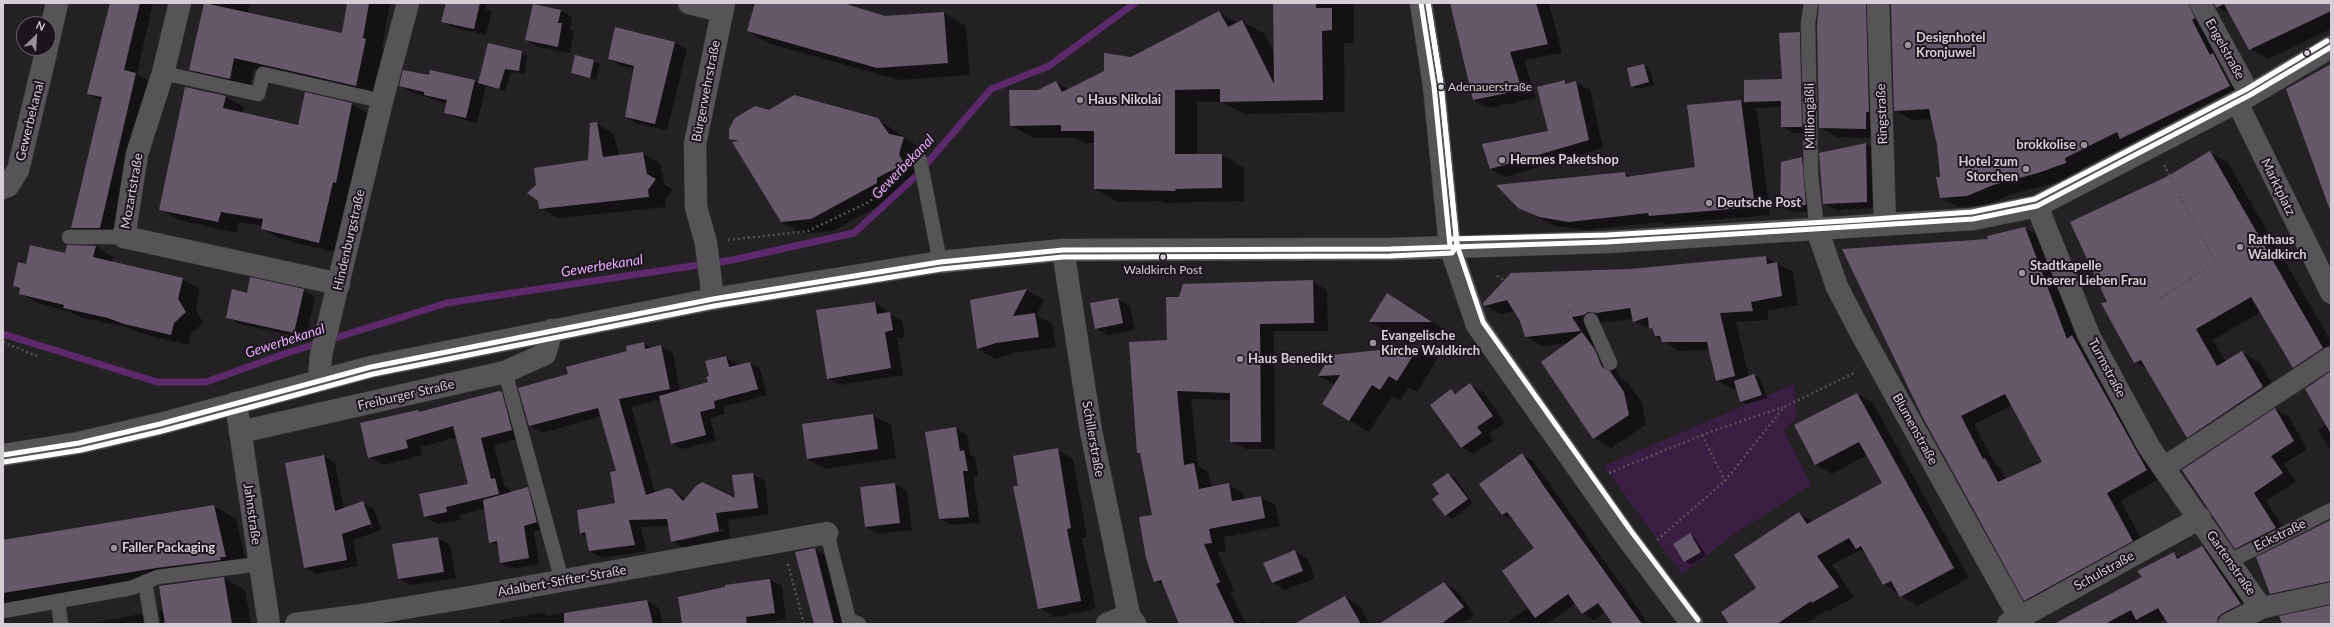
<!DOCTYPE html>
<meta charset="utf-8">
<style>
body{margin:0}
#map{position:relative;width:2334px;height:627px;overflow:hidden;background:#242125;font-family:Lato,sans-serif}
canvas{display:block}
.frame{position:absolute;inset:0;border:4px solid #d4cfd5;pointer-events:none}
.north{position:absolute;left:16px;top:16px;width:40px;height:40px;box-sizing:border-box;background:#1b161d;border:1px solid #656067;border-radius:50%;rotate:25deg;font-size:11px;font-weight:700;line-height:16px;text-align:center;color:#d4cfd5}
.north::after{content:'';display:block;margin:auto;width:14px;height:18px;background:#969297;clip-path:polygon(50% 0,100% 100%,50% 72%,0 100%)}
</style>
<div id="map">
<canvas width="2334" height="627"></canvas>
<div class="frame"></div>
<div class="north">N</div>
</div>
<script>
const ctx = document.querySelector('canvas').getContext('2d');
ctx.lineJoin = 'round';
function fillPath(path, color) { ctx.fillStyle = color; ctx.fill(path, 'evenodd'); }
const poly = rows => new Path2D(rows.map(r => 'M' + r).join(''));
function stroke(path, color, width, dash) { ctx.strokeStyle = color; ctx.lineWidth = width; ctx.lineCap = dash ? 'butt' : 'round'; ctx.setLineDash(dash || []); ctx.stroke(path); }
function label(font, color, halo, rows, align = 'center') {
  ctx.font = font + ' Lato,sans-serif'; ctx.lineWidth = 4; ctx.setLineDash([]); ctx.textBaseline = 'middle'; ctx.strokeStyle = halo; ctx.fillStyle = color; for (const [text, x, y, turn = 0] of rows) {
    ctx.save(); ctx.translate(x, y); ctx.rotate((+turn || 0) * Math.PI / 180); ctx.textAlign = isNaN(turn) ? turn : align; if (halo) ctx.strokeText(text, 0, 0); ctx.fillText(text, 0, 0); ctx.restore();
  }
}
const green = poly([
 [1794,384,1797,417,1784,431,1811,485,1733,535,1682,574,1604,466]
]);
const shadow = poly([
 [106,3,153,3,137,74,148,80,112,235,84,235,72,228,102,101,89,94,110,5],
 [205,3,250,3,248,13,343,35,348,3,390,3,382,49,386,51,375,97,254,69,249,90,210,81,190,70],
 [447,3,487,3,486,9,492,12,486,35,454,28,442,21],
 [756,3,840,3,885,17,944,13,966,26,970,75,900,80,770,44,748,31],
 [1273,3,1354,3,1354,43,1344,43,1345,112,1244,114,1222,102,1197,102,1197,155,1222,155,1244,168,1244,201,1164,203,1161,201,1118,202,1095,189,1095,143,1085,143,1075,138,1033,138,1011,125,1039,91,1056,82,1069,90,1219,13,1238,23,1242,21,1265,34,1275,54],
 [1450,3,1549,3,1562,53,1524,60,1536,98,1489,108,1474,100],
 [1820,3,1888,3,1883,138,1837,137,1820,127],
 [1892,3,2212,3,2247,96,2138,149,2131,144,2082,168,2083,173,2056,183,2011,194,1985,205,1958,207,1940,197,1938,145,1932,119,1912,120,1895,110],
 [2214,3,2331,3,2331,29,2268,59,2250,49,2231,15,2217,7],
 [560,10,572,17,570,29,574,31,570,53,538,47,526,40],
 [1799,33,1810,39,1812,133,1793,133,1782,126,1782,107,1752,108,1757,110,1770,215,1665,224,1661,222,1585,230,1555,226,1518,207,1625,173,1632,177,1697,168,1741,101,1745,104,1745,81,1783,80],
 [674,42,687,49,667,130,638,124,626,117,635,69,621,66,609,59],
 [489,44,521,52,527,56,525,74,511,72,505,91,486,86,477,123,457,118,446,112,448,104,411,92,400,85,430,76,475,81,479,83],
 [576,56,600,64,596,80,572,72],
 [2331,64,2331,208,2312,162,2287,90],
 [1644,65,1650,69,1654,85,1638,89,1632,86],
 [1565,82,1569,84,1576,82,1590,90,1603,148,1505,177,1490,169,1550,132],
 [226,97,244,107,243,114,299,126,351,104,370,115,338,253,281,239,262,229,263,226,239,222,237,233,179,220,160,209],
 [769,111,877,119,924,150,919,167,924,176,897,190,898,195,833,231,803,234,782,222,737,142,730,138],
 [596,123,614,134,619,156,642,153,660,164,665,185,673,190,665,200,666,207,558,218,540,208,589,161],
 [1866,144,1878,151,1879,208,1836,210,1824,203,1820,154],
 [2210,152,2228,163,2331,341,2331,365,2311,378,2293,367,2261,312,2213,340,2226,362,2242,352,2260,363,2281,398,2206,448,2188,437,2147,369,2135,362,2108,303,2169,177],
 [1802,158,1814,165,1817,211,1793,212,1781,205],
 [2025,228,2039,236,2077,340,2086,345,2160,478,2121,501,2146,549,2039,608,2025,600,1923,416,1989,240],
 [2012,405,2044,462,2006,479,1999,467,1995,464,1974,424],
 [96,246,113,257,112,263,182,279,200,289,196,309,203,323,191,333,189,345,143,334,127,327,82,318,71,312,38,303,20,293,21,289,14,285,27,265],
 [1765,257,1793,272,1798,305,1767,311,1769,320,1736,322,1749,377,1754,375,1760,378,1767,398,1747,404,1741,401,1738,388,1733,389,1717,380,1710,350,1679,351,1663,341,1656,336,1654,331,1634,321,1633,319,1613,322,1605,321,1600,324,1587,326,1613,362,1620,378,1628,383,1642,403,1646,425,1611,448,1594,438,1569,343,1542,346,1526,336,1521,321,1515,311,1501,314,1484,305,1630,270],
 [1312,281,1327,290,1328,331,1274,331,1275,449,1246,449,1231,441,1231,400,1191,399,1198,466,1208,472,1212,488,1228,484,1243,493,1244,500,1261,497,1275,505,1280,526,1224,537,1226,551,1218,553,1234,591,1230,592,1246,624,1180,624,1165,586,1155,581,1153,516,1141,455,1138,453,1180,298],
 [304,290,315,297,306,338,239,324,227,317,248,294],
 [1027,290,1044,300,1037,315,1052,324,1056,347,1014,353,996,359,978,349,971,301],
 [1388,294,1410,307,1451,334,1392,335,1370,322],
 [1117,299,1130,306,1135,330,1108,335,1096,328],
 [875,303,887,310,887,313,902,320,905,337,897,338,903,375,840,385,828,378],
 [643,343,652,348,661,346,673,354,680,391,710,383,725,357,736,363,737,366,750,363,760,369,767,395,723,407,725,414,710,418,716,441,682,449,672,443,661,400,631,406,655,493,672,490,686,499,736,500,753,474,765,481,769,514,728,520,730,538,684,548,672,541,669,526,641,527,646,551,602,558,590,551,587,537,581,534,578,511,616,504,617,472,601,416,542,433,529,425,569,375,628,352],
 [723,529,724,531,681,541,681,539],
 [1419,347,1438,358,1417,392,1409,387,1400,401,1392,396,1369,432,1323,404,1335,385,1319,376,1332,356],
 [2331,373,2331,451,2318,430,2327,425],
 [1470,385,1483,392,1505,423,1489,434,1493,441,1473,454,1461,447,1451,390,1457,394],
 [502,393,515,401,525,437,494,445,504,485,508,487,510,493,527,488,538,494,547,528,534,531,539,564,511,569,501,563,499,547,490,542,485,508,459,515,461,520,438,524,425,517,469,485,457,437,420,447,422,455,383,465,369,457,418,411,421,412],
 [1857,394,1873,403,1969,578,1917,606,1884,584,1867,554,1860,550,1832,565,1854,597,1829,611,1827,610,1806,624,1730,624,1757,589,1799,513,1814,522,1883,483,1867,455,1832,474,1816,465,1795,426],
 [2275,409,2289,417,2307,449,2284,464,2296,481,2266,501,2289,536,2249,556,2236,548],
 [873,415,891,425,896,458,826,469,808,459],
 [956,428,967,435,970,454,975,457,978,477,973,477,980,523,951,525,939,518],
 [1058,450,1073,459,1087,537,1082,538,1096,609,1055,617,1039,608,1019,487],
 [1522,455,1533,461,1649,624,1614,624,1606,612,1594,620,1582,613,1576,604,1547,624,1512,624,1509,621,1529,607,1535,548,1514,521,1503,515],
 [324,456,335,463,344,509,363,503,374,509,381,530,353,540,358,566,316,574,305,567],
 [365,510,367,510,373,528,371,529],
 [1448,474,1454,477,1473,503,1452,519,1446,515,1434,499,1440,494],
 [895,484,907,491,912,530,878,534,865,527],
 [214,506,236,519,248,569,3,609,3,541],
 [2331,521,2331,592,2286,601,2271,593],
 [1690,535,1695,538,1706,555,1691,565,1685,561,1674,544],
 [438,538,450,545,456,578,411,585,399,578],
 [2202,547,2216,555,2255,612,2234,624,2169,624,2166,619,2157,624,2145,624,2139,621,2133,624,2056,624,2143,577,2174,554,2181,558],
 [815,549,832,559,849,624,815,624],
 [1295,551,1307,558,1315,578,1285,590,1273,583],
 [224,578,245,590,251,624,161,624,159,611],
 [770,580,782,586,786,619,757,624,683,624,726,588,726,586],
 [1444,583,1456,590,1475,615,1462,624,1392,624],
 [1345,597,1360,606,1370,624,1296,624],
 [647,601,659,608,663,624,599,624],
 [543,613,548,616,566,613,579,624,500,624,499,620],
 [141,614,158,624,87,624],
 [1262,621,1267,624,1257,624]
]);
const stream = poly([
 [3,334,157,382,206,382,287,353,447,303,732,260,854,233,916,176,991,89,1049,66,1135,3]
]);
const building = poly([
 [110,3,140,3,124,70,136,73,100,228,71,228,102,97,87,94],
 [204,3,342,33,347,3,369,3,363,38,366,39,356,86,234,58,230,79,189,70],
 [446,3,480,3,474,29,441,22],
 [755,3,843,3,885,16,944,12,948,63,877,68,747,31],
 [1273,3,1316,3,1316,8,1332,8,1332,30,1322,31,1323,100,1220,102,1220,89,1175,90,1175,154,1222,154,1222,188,1175,189,1176,191,1094,189,1094,131,1061,131,1061,125,1010,126,1009,90,1038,90,1056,81,1062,92,1104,71,1104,53,1131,57,1219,11,1228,27,1242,20,1274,84],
 [1450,3,1536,3,1548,44,1510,52,1522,90,1473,100],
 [1819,3,1866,3,1869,112,1866,112,1866,129,1819,128,1817,27],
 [1891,3,2188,3,2195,18,2192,20,2210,55,2213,53,2230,86,2120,139,2117,132,2065,158,2066,163,2038,173,1993,185,1967,196,1940,198,1936,177,1940,177,1937,145,1929,109,1894,111],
 [2214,3,2331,3,2331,11,2249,50,2224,4,2216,8],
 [533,4,561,10,558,23,562,23,558,47,525,40],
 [615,27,675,42,655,124,625,117,634,66,608,59],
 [1800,32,1802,127,1781,127,1781,101,1744,102,1744,80,1782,79,1779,33],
 [488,43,522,51,519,71,505,69,499,89,478,83],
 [575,55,594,60,590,78,571,73],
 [1644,64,1649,82,1631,87,1627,68],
 [2331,64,2331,209,2330,210,2286,89],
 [403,70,429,75,430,70,475,80,466,118,444,113,447,100,424,95,424,92,399,86],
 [1565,80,1565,84,1576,81,1589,140,1490,169,1482,144,1548,131,1537,87],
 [185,87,226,96,223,108,298,125,305,92,352,103,336,183,333,182,319,243,261,229,263,219,221,212,218,222,159,210],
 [794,95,878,118,889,134,904,137,899,154,904,164,877,178,877,183,811,219,781,222,732,142,739,141,729,139,729,129,735,118,755,106,769,110],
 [1741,100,1755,207,1649,216,1648,213,1569,222,1539,217,1518,208,1496,185,1625,172,1626,177,1695,167,1687,105],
 [597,122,603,157,643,152,647,174,656,179,648,190,649,197,539,209,538,201,527,193,536,185,534,168,588,160,590,123],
 [1866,143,1867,202,1823,204,1819,153],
 [2210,151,2323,348,2293,368,2251,297,2196,329,2217,366,2242,351,2263,387,2187,438,2141,360,2134,363,2101,303,2107,302,2070,222,2168,176],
 [1802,157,1806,205,1780,206,1781,162],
 [2025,227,2067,339,2072,335,2147,470,2107,493,2133,541,2024,601,1922,416,1842,249,1988,239,1987,236],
 [2005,394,2042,462,1998,482,1985,458,1983,459,1961,416],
 [30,245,65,253,67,245,96,246,93,257,183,278,178,299,186,312,174,323,171,335,124,324,108,318,63,308,64,305,19,294,20,288,13,286,18,262,26,264],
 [1766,256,1767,264,1777,262,1782,296,1751,302,1753,311,1720,313,1735,376,1716,381,1707,342,1662,342,1660,336,1655,336,1652,328,1649,329,1648,317,1633,322,1630,308,1596,313,1588,312,1584,315,1572,317,1581,331,1525,337,1520,321,1507,300,1484,306,1483,303,1511,273,1630,269],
 [250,277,304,289,294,333,226,318,232,289,247,293],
 [1313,280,1314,323,1260,324,1261,442,1230,442,1230,393,1177,391,1184,465,1194,463,1199,489,1229,483,1232,501,1261,496,1265,518,1209,529,1212,543,1204,544,1220,582,1216,584,1235,624,1179,624,1161,580,1154,582,1146,558,1139,517,1152,515,1140,453,1137,453,1129,342,1167,340,1166,297,1179,297,1183,284],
 [1027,289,1013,316,1035,313,1039,337,996,343,977,349,970,300],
 [1387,293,1432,322,1369,322],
 [1118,298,1123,323,1095,329,1090,303],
 [875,302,877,314,890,312,893,330,885,332,891,368,827,379,816,310],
 [1582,332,1595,350,1602,367,1610,371,1624,392,1629,415,1593,439,1541,362],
 [644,342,645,349,661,345,670,389,619,399,646,495,668,488,672,489,683,501,696,486,702,482,735,498,732,475,753,473,758,508,716,513,719,531,671,542,667,519,629,520,635,545,589,551,585,532,580,534,577,510,615,503,610,472,616,471,598,408,529,426,518,388,568,374,566,367,627,351,626,346],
 [1419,346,1397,381,1389,376,1380,390,1372,385,1349,421,1322,404,1340,375,1318,376,1331,355],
 [726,356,729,367,750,362,758,389,714,401,715,408,700,412,706,435,671,444,659,396,708,382,706,377,709,376,705,361],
 [2331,371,2331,434,2305,389],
 [1754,374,1762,395,1740,402,1734,381],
 [1470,383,1493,416,1477,427,1482,433,1461,448,1430,405,1451,389,1455,394],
 [499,391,502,392,512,430,481,438,491,479,495,478,499,494,446,507,447,512,424,517,419,494,468,484,453,426,406,440,408,448,368,458,360,423,418,410,419,412],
 [1857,393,1954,568,1900,597,1891,581,1883,585,1861,546,1856,549,1849,538,1817,556,1839,587,1812,603,1811,601,1777,624,1729,624,1721,612,1756,588,1734,555,1799,512,1807,524,1882,483,1859,442,1815,465,1794,425],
 [2275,408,2294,441,2271,456,2283,473,2254,493,2276,528,2235,549,2182,470],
 [873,414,878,449,807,459,802,424],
 [956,427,960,451,964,450,968,471,963,471,969,517,939,519,925,432],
 [1058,448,1071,528,1067,529,1081,601,1038,609,1013,486,1018,486,1013,456],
 [1522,453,1543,485,1642,624,1613,624,1598,603,1582,614,1568,594,1535,618,1502,571,1534,548,1507,512,1502,515,1479,484],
 [324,455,335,511,363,501,371,524,342,534,347,560,304,568,285,463],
 [1448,473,1468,499,1445,516,1432,499,1439,494,1432,484],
 [895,483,900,523,865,527,860,487],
 [528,487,537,522,524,526,529,558,500,563,497,541,489,543,483,500],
 [214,505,226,557,220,557,221,560,156,568,3,593,3,540],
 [2331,520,2331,581,2270,594,2256,557],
 [1690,533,1701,552,1684,562,1673,544],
 [438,537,444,572,398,579,392,544],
 [2202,546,2241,604,2223,613,2218,617,2217,624,2168,624,2158,608,2136,620,2131,610,2105,624,2054,624,2142,577,2137,571,2174,552,2177,559],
 [815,548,834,624,814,624,795,552],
 [1295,550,1303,571,1272,583,1263,563],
 [224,577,232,624,165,624,159,586],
 [770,579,775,613,746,617,747,624,682,624,678,597,725,587,725,585],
 [1444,582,1464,607,1441,624,1379,624],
 [1345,596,1361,624,1294,624],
 [647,600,653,624,564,624,564,613],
 [2331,605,2331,624,2282,624,2279,616]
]);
const path = poly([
 [2164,165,2215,262,2222,258],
 [728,240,808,231,869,202,904,173],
 [1497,276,1504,280],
 [2157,301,2215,262],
 [1558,312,1573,311],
 [3,342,39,357],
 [1702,435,1725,481],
 [1609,473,1702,435,1783,407],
 [1657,540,1725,481,1784,407,1856,372],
 [788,564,804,624]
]);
const service = poly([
 [1811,3,1808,23,1811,175,1817,229],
 [163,73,258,94,263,74,382,101],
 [920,160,940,262],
 [69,237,124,237],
 [1591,320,1610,363],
 [505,372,562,581],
 [827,533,849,620,859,624],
 [2230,561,2331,510],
 [145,582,152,624],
 [58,601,61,624],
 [3,611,131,588,158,577,259,564]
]);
const pedestrian = poly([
 [2200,3,2250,95],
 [2237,102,2331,293],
 [2163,468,2331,357],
 [2261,608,2331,593]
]);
const minor = poly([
 [180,3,163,73,137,154,124,237,339,284],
 [689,3,722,11],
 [1421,3,1434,86,1450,246,1477,325,1625,535,1692,624],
 [1878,3,1885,225],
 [48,43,57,3],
 [3,188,8,186,18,170,47,48],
 [2037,206,2089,336,2149,447,2261,608,2229,624],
 [1817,229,1837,287,1861,333,2023,624],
 [1063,250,1091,431,1129,615,1135,624],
 [713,299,706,243,696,207,695,144,724,3],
 [319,379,321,355,382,101,408,3],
 [236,403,269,624],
 [240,432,505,372,545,354,552,330],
 [296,624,356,616,471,597,827,533],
 [1107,624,1129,615],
 [2008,624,2200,518]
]);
const tertiary = poly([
 [3,455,79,443,160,424,371,367,713,299,940,262,1063,250,1390,249,1607,242,1973,219,2037,206,2250,95,2331,47]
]);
const bus1 = poly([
 [1421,3,1434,86,1450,246],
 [3,455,79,443,160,424,371,367,713,299,940,262,1063,250,1390,249,1607,242,1973,219,2037,206,2250,95,2331,47]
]);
const bus2 = poly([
 [4,462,81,450,162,431,373,374,714,306,941,269,1063,257,1390,256,1452,253,1457,245,1441,85,1428,3]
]);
const bus3 = poly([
 [1428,3,1441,85,1457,245,1483,322,1631,531,1698,620],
 [1450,239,1607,235,1860,220,1972,212,2035,199,2247,89,2327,41]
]);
const markers = [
 [1908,45,4,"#969297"],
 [2307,53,3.5,"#d4cfd5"],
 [1441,87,3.5,"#d4cfd5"],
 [1080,100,4,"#969297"],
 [2084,145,4,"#969297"],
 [1502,160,4,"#969297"],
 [2026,169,4,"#969297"],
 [1709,203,4,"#969297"],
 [2240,247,4,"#969297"],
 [1163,257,3.5,"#d4cfd5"],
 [2022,273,4,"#969297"],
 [1373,343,4,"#969297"],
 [1240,359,4,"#969297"],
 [114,548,4,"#969297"]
];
const busNames = [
 ["Adenauerstraße",1448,87],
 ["Waldkirch Post",1163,270,"center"]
];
const poiNames = [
 ["Designhotel",1916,38],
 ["Kronjuwel",1916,53],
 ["Haus Nikolai",1088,100],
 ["brokkolise",2076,145,"right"],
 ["Hermes Paketshop",1510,160],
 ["Hotel zum",2018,162,"right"],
 ["Storchen",2018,177,"right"],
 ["Deutsche Post",1717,203],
 ["Rathaus",2248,240],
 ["Waldkirch",2248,255],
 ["Stadtkapelle",2030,266],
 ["Unserer Lieben Frau",2030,281],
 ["Evangelische",1381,336],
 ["Kirche Waldkirch",1381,351],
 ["Haus Benedikt",1248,359],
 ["Faller Packaging",122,548]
];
const streetNames = [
 ["Engelstraße",2225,49,61],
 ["Bürgerwehrstraße",706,91,-79],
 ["Ringstraße",1882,114,-92],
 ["Milliongäßli",1810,116,-91],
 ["Gewerbekanal",30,121,-76],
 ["Marktplatz",2278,187,64],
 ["Mozartstraße",132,191,-80],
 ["Hindenburgstraße",349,240,-77],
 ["Turmstraße",2107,368,62],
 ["Freiburger Straße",406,395,-13],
 ["Blumenstraße",1915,429,61],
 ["Schillerstraße",1093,439,80],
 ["Jahnstraße",252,514,82],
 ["Eckstraße",2280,535,-26],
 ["Gartenstraße",2231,563,55],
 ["Schulstraße",2104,571,-29],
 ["Adalbert-Stifter-Straße",562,581,-10]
];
const waterNames = [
 ["Gewerbekanal",903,167,-46],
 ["Gewerbekanal",602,266,-9],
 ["Gewerbekanal",285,341,-18]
];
fillPath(green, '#3a1d42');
fillPath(shadow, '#0007');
stroke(stream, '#5c296b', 7);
fillPath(building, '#655969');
stroke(service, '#413e42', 15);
stroke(pedestrian, '#413e42', 22);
stroke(minor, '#413e42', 23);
stroke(tertiary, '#413e42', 23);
stroke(path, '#545255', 2.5, [2, 3]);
stroke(service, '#565457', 14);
stroke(pedestrian, '#565457', 21);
stroke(minor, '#565457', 22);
stroke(tertiary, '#565457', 22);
stroke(bus1, '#fff', 5);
stroke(bus2, '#fff', 5);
stroke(bus3, '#fff', 5);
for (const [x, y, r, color] of markers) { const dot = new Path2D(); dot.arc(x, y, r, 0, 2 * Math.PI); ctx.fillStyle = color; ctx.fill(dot); stroke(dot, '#1b161d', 1.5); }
label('12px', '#d4cfd5', '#1b161d', busNames, 'left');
label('bold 13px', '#d4cfd5', '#1b161d', poiNames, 'left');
label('13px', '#d4cfd5', '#1b161d', streetNames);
label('italic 14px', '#ebadfd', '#1b161d', waterNames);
</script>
